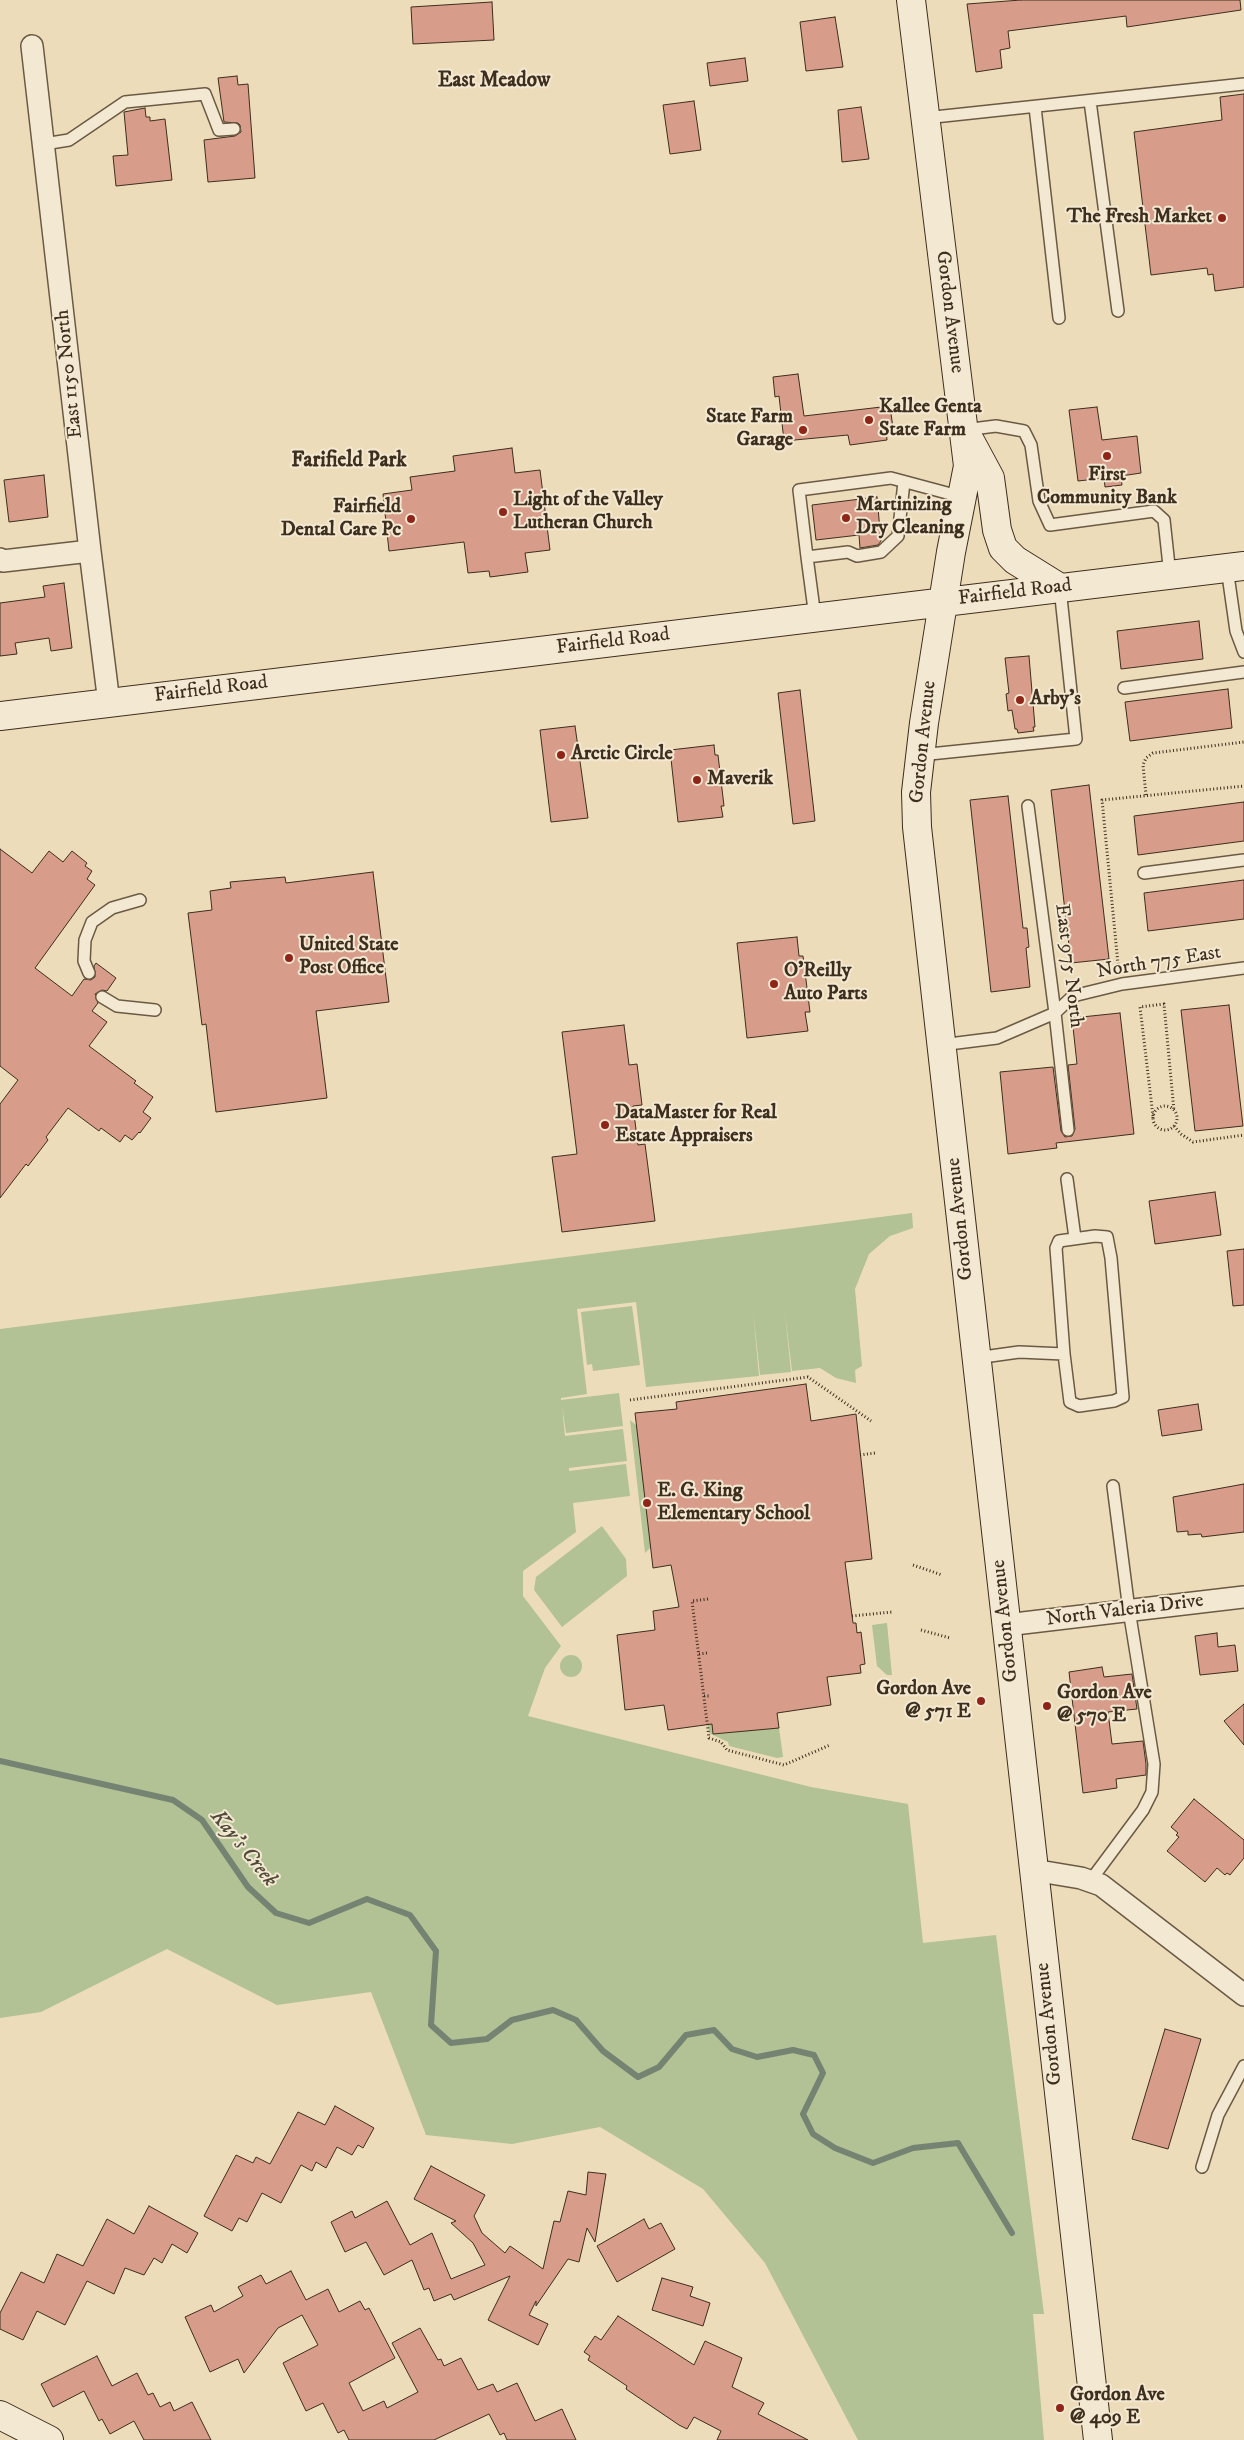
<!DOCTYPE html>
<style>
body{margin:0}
canvas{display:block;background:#ecdcba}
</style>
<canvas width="1244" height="2440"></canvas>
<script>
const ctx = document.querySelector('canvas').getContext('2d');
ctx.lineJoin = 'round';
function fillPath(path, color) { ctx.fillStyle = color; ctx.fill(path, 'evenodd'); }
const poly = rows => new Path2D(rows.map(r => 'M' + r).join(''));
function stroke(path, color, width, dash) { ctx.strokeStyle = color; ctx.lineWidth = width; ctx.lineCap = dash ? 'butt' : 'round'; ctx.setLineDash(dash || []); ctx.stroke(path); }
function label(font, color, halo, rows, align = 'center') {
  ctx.font = font + ' "IM FELL DW Pica",serif'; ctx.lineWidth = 4; ctx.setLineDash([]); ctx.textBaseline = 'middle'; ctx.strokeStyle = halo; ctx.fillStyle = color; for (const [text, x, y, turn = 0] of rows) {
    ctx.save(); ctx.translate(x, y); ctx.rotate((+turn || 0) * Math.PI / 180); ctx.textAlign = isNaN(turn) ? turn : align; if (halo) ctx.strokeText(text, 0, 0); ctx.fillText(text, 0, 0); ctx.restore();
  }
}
const green = poly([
 [912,1213,913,1228,890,1236,869,1254,855,1289,862,1366,855,1370,856,1383,836,1378,820,1368,792,1371,785,1313,791,1372,760,1375,753,1311,759,1376,646,1387,636,1302,577,1309,587,1394,561,1398,561,1400,619,1393,623,1426,566,1433,562,1406,565,1436,623,1429,627,1461,569,1468,569,1471,626,1464,630,1496,573,1503,576,1532,523,1571,523,1596,561,1646,545,1668,528,1716,811,1787,908,1804,923,1943,996,1935,1044,2314,1033,2314,1044,2440,858,2440,765,2263,703,2189,600,2127,512,2144,426,2135,371,1992,277,2005,167,1949,41,2012,0,2018,0,1329],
 [632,1306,640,1365,593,1371,592,1364,587,1365,581,1312],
 [630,1420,637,1426,651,1547,645,1553],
 [602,1526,626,1559,627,1576,562,1627,534,1590,536,1577],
 [887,1623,892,1675,887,1675,877,1666,872,1625],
 '560 1666a11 11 0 1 1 22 0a11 11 0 1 1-22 0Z',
 [709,1700,713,1734,779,1728,783,1757,777,1758,729,1746,728,1742,709,1733,705,1701]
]);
const stream = poly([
 [0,1761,173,1800,202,1820,248,1887,276,1913,309,1923,367,1899,410,1915,436,1951,431,2025,451,2043,487,2039,512,2020,553,2010,576,2020,603,2051,638,2077,659,2067,686,2035,714,2030,732,2049,757,2057,793,2050,814,2055,823,2073,803,2114,813,2134,835,2148,873,2163,913,2148,958,2143,1012,2233]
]);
const building = poly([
 [1021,0,1240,0,1241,10,1127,27,1126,16,1008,31,1010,48,1000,50,1002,68,976,72,967,4,1021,0],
 [492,2,494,40,413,44,411,7,492,2],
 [835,17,843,67,806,71,800,22,835,17],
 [745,58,748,81,710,86,707,63,745,58],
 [237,76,238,85,248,84,255,178,208,182,204,140,235,136,241,132,240,125,238,123,224,122,218,78,237,76],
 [1244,94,1244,287,1215,291,1213,274,1208,275,1207,268,1151,275,1134,132,1222,120,1220,97,1244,94],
 [694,101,701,150,670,154,663,105,694,101],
 [861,107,869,159,842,162,838,110,861,107],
 [145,108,146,117,150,117,150,121,165,119,172,180,116,186,113,156,128,155,124,112,145,108],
 [798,374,804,416,890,406,893,428,886,429,887,440,850,445,848,435,784,441,779,396,775,397,773,377,798,374],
 [1097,407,1102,440,1137,436,1141,473,1121,476,1122,485,1105,487,1104,478,1078,481,1069,410,1097,407],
 [512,448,515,473,540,470,550,550,525,553,528,572,490,577,489,571,468,573,464,542,389,551,383,494,412,490,410,477,455,471,453,456,512,448],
 [44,475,48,517,9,522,4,480,44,475],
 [877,497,881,541,878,545,860,548,859,535,816,540,812,505,877,497],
 [64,583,72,648,51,651,49,638,15,643,17,654,0,656,0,603,45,597,43,586,64,583],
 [1199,621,1203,659,1121,669,1117,631,1199,621],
 [1029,656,1035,727,1033,727,1034,731,1018,733,1017,729,1015,729,1012,710,1008,711,1006,694,1009,693,1005,658,1029,656],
 [1228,689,1232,728,1130,741,1125,702,1228,689],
 [800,690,815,821,793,824,778,693,800,690],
 [575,726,588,818,551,822,540,730,575,726],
 [714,745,715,755,718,755,724,806,721,806,723,817,678,822,670,750,714,745],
 [1089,785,1109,959,1071,963,1051,790,1089,785],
 [1008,796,1023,928,1027,928,1029,947,1026,948,1030,987,991,992,970,800,1008,796],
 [1244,802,1244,841,1138,855,1134,816,1244,802],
 [0,849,32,873,49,851,63,862,72,851,87,863,85,866,92,871,87,879,95,885,35,968,72,996,84,979,91,980,95,977,94,966,96,963,116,978,107,991,102,990,95,994,98,1003,92,1011,107,1022,89,1046,136,1081,134,1083,153,1097,143,1112,151,1118,140,1133,139,1132,132,1140,125,1135,120,1142,101,1128,99,1131,68,1108,46,1137,48,1140,28,1166,26,1164,0,1198,0,1104,18,1080,0,1066,0,849],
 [373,872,389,1002,316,1011,327,1098,216,1112,206,1024,202,1025,188,913,212,910,210,891,231,888,230,882,285,877,286,883,373,872],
 [1244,880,1244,919,1148,931,1144,893,1244,880],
 [797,937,799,956,803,956,810,1012,805,1012,808,1031,747,1038,737,943,797,937],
 [1229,1005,1243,1126,1195,1131,1181,1010,1229,1005],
 [1120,1013,1134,1134,1056,1143,1057,1148,1008,1154,1000,1072,1053,1067,1061,1131,1065,1137,1072,1136,1075,1129,1068,1065,1077,1064,1072,1018,1120,1013],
 [624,1025,629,1065,637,1064,642,1105,633,1106,638,1145,645,1144,655,1221,562,1232,552,1157,577,1154,562,1032,624,1025],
 [1215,1192,1221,1235,1155,1244,1149,1201,1215,1192],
 [1244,1249,1244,1305,1233,1306,1227,1251,1244,1249],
 [806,1384,811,1421,856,1414,872,1559,845,1562,853,1623,856,1623,857,1633,861,1632,865,1664,860,1665,861,1673,827,1677,831,1705,777,1713,779,1728,713,1734,712,1724,668,1730,664,1705,625,1710,617,1635,655,1630,653,1611,679,1607,671,1565,653,1568,635,1413,677,1409,676,1402,806,1384],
 [1198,1404,1202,1430,1162,1436,1158,1410,1198,1404],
 [1244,1484,1244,1532,1202,1537,1201,1534,1188,1535,1188,1531,1177,1532,1173,1497,1244,1484],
 [1217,1633,1218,1647,1235,1645,1238,1671,1200,1675,1195,1636,1217,1633],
 [1102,1667,1104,1677,1132,1674,1137,1709,1108,1712,1112,1744,1143,1741,1146,1764,1146,1775,1116,1779,1117,1788,1083,1793,1069,1672,1102,1667],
 [1244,1704,1244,1745,1224,1721,1244,1704],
 [1194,1799,1244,1840,1244,1858,1230,1875,1227,1873,1225,1875,1217,1868,1205,1882,1167,1851,1179,1837,1176,1835,1178,1833,1171,1827,1194,1799],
 [1165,2029,1201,2039,1168,2149,1132,2139,1165,2029],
 [335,2106,374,2128,363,2148,358,2145,352,2155,337,2147,326,2168,316,2162,312,2171,301,2165,281,2203,262,2193,247,2222,239,2218,232,2231,204,2216,236,2155,253,2163,256,2157,270,2164,298,2112,325,2125,335,2106],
 [431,2166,485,2195,474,2216,482,2233,505,2253,510,2246,543,2269,554,2221,560,2222,568,2191,586,2195,588,2172,606,2174,595,2242,587,2228,579,2262,568,2259,536,2306,536,2301,529,2315,548,2324,538,2345,488,2320,510,2276,454,2300,451,2294,434,2301,429,2288,424,2290,412,2260,384,2275,366,2242,345,2252,331,2222,352,2211,355,2218,387,2201,410,2245,432,2233,451,2279,485,2265,473,2243,451,2223,456,2221,414,2199,431,2166],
 [149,2206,198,2233,187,2253,172,2244,162,2263,154,2258,144,2275,125,2268,114,2294,87,2281,65,2325,37,2311,23,2340,0,2329,0,2313,21,2272,44,2283,57,2254,83,2266,107,2219,134,2234,149,2206],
 [644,2219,649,2229,661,2223,675,2249,617,2282,597,2246,644,2219],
 [291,2271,306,2300,328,2289,339,2312,360,2301,365,2310,369,2308,395,2358,349,2383,363,2411,384,2401,387,2408,418,2392,392,2343,420,2328,438,2360,441,2359,444,2366,461,2358,478,2390,493,2384,497,2392,517,2383,535,2421,562,2409,576,2440,507,2440,504,2433,500,2435,489,2414,434,2440,349,2440,344,2430,338,2433,323,2403,306,2411,283,2363,318,2345,302,2315,278,2328,244,2373,238,2359,210,2372,185,2317,211,2305,214,2312,243,2296,238,2287,261,2275,266,2284,291,2271],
 [662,2278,693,2287,690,2296,710,2303,703,2326,652,2310,662,2278],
 [618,2316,694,2365,705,2341,742,2358,732,2387,764,2403,758,2414,808,2440,717,2440,721,2431,694,2417,687,2429,679,2425,626,2389,627,2386,588,2360,590,2356,584,2352,595,2336,601,2340,618,2316],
 [97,2356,112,2386,137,2373,148,2395,153,2393,160,2407,170,2402,174,2411,192,2402,211,2440,144,2440,134,2421,110,2434,102,2419,99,2421,84,2391,53,2407,41,2384,97,2356]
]);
const path = poly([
 [1146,795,1143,765,1146,758,1153,753,1244,742],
 [1118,964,1102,800,1244,786],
 '1153 1118a12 12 0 1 1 24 0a12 12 0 1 1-24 0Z',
 [1153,1116,1140,1007,1164,1004,1174,1111],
 [1174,1126,1181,1134,1193,1142,1244,1135],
 [630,1400,808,1377,871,1421],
 [860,1455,875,1453],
 [913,1565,942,1575],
 [708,1599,692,1601,709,1738,721,1742,727,1750,784,1765,830,1745],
 [852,1616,892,1612],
 [921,1630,950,1638],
 [699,1654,707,1653],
 [704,1696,709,1696]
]);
const lane = poly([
 [1090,101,1118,311],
 [1035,107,1059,318],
 [925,118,1244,84],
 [44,144,69,140,125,102,205,94,219,130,234,129],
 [964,430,996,426,1024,431,1031,445,1039,501,1050,525,1154,511,1164,520,1170,575],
 [904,482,898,536,881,552,857,556,848,552,807,557,799,490,891,478,962,497],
 [807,557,815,617],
 [1227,568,1236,631,1244,652],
 [1124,688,1244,672],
 [920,755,1076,739,1060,588],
 [1028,806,1055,1013,1068,1130],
 [1144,873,1244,860],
 [89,973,84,961,85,940,92,922,112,908,140,900],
 [102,997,117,1006,155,1010],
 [941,1045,997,1038,1055,1013,1073,996,1122,984,1244,968],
 [1067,1179,1075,1238],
 [976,1358,1019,1352,1064,1354,1070,1402,1079,1406,1114,1401,1123,1397,1111,1258,1107,1237,1095,1236,1059,1241,1056,1248,1064,1354],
 [1091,1880,1143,1810,1152,1792,1154,1764,1129,1610,1113,1486],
 [1202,2167,1218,2115,1244,2066]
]);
const street = poly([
 [32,46,90,551,109,703],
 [0,559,3,561,90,551],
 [1006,1625,1244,1597],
 [1033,1870,1081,1878,1101,1885,1244,1995]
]);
const secondary = poly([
 [911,0,968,466,951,552,924,723,916,792,917,827,1098,2440],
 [969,439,990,478,997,530,1003,548,1015,560,1060,588],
 [0,716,1244,566],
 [0,2415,49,2440]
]);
const markers = [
 [1222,218,5,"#8f2418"],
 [869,420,5,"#8f2418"],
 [803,430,5,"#8f2418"],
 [1107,456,5,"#8f2418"],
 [503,512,5,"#8f2418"],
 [846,518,5,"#8f2418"],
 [411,519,5,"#8f2418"],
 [1020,700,5,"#8f2418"],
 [561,755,5,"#8f2418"],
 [697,780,5,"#8f2418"],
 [289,958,5,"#8f2418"],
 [774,984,5,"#8f2418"],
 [605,1125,5,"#8f2418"],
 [647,1503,5,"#8f2418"],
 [981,1701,5,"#8f2418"],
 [1047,1706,5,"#8f2418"],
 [1060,2408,5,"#8f2418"]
];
const poiNames = [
 ["The Fresh Market",1212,218,"right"],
 ["Kallee Genta",879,408],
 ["State Farm",879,431],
 ["State Farm",793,418,"right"],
 ["Garage",793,441,"right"],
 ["First",1107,476,"center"],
 ["Community Bank",1107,499,"center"],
 ["Light of the Valley",513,501],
 ["Lutheran Church",513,524],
 ["Martinizing",856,506],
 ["Dry Cleaning",856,529],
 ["Fairfield",401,508,"right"],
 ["Dental Care Pc",401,531,"right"],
 ["Arby's",1030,700],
 ["Arctic Circle",571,755],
 ["Maverik",707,780],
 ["United State",299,946],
 ["Post Office",299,969],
 ["O'Reilly",784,972],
 ["Auto Parts",784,995],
 ["DataMaster for Real",615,1114],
 ["Estate Appraisers",615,1137],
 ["E. G. King",657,1492],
 ["Elementary School",657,1515],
 ["Gordon Ave",971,1690,"right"],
 ["@ 571 E",971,1713,"right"],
 ["Gordon Ave",1057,1694],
 ["@ 570 E",1057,1717],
 ["Gordon Ave",1070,2396],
 ["@ 409 E",1070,2419]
];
const streetNames = [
 ["Gordon Avenue",949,312,83],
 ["East 1150 North",70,374,-96],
 ["Fairfield Road",1015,593,-7],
 ["Fairfield Road",613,642,-7],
 ["Fairfield Road",211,690,-7],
 ["Gordon Avenue",924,742,-84],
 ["North 775 East",1159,963,-9],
 ["East 975 North",1068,966,83],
 ["Gordon Avenue",961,1219,-96],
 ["North Valeria Drive",1125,1611,-7],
 ["Gordon Avenue",1006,1621,-96],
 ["Gordon Avenue",1050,2024,-96]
];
const neighbourhoodNames = [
 ["East Meadow",494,82],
 ["Farifield Park",349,462]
];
const waterNames = [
 ["Kay's Creek",243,1849,51]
];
fillPath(green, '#b2c294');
stroke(stream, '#758372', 6);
fillPath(building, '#d89c8b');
stroke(building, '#3e2e1d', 1);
stroke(lane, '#6a5a44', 14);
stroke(street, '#6a5a44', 24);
stroke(secondary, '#3e2e1d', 30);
stroke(path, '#3e2e1d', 3, [1, 2.5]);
stroke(lane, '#f3e8d2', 11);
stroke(street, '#f3e8d2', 21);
stroke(secondary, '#f3e8d2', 28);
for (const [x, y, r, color] of markers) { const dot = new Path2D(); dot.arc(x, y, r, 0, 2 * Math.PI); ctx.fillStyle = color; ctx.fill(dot); stroke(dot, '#f3e8d2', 2); }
label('bold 20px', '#3e2e1d', '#f3e8d2', poiNames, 'left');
label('20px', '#3e2e1d', '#f3e8d2', streetNames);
label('bold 21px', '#3e2e1d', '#f3e8d2', neighbourhoodNames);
label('italic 21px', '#504a39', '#f3e8d2', waterNames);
</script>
